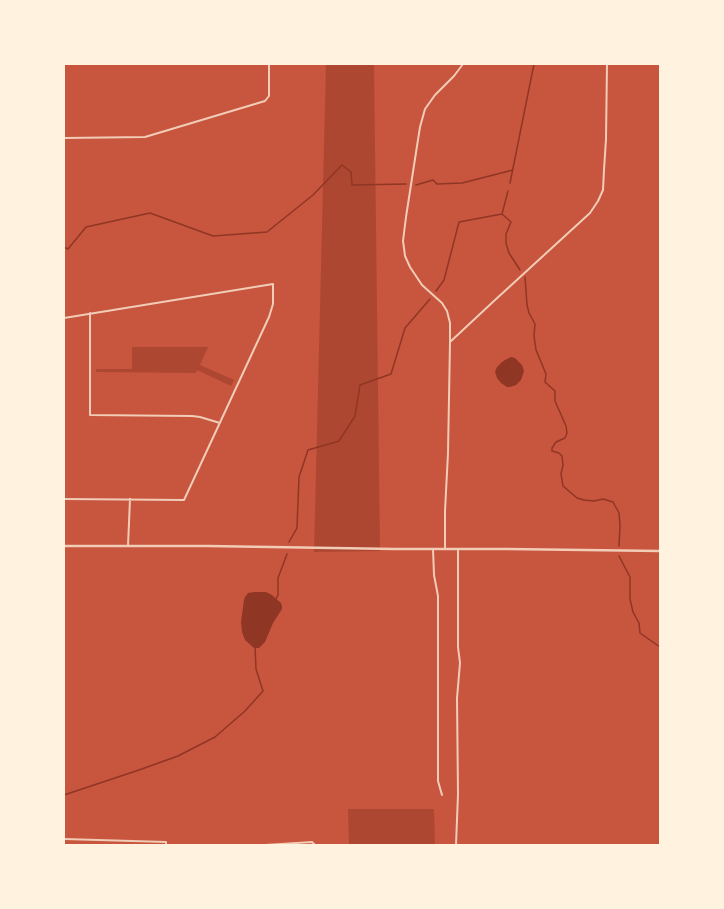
<!DOCTYPE html>
<style>
body{margin:0}
#map{position:relative;width:724px;height:909px;overflow:hidden;background:#c8553d;font-family:Georgia,serif}
canvas{display:block}
.frame{position:absolute;inset:0;border:65px solid #fff3e0;pointer-events:none}
</style>
<div id="map">
<canvas width="724" height="909"></canvas>
<div class="frame"></div>
</div>
<script>
const ctx = document.querySelector('canvas').getContext('2d');
ctx.lineJoin = 'round';
function fillPath(path, color) { ctx.fillStyle = color; ctx.fill(path, 'evenodd'); }
const poly = rows => new Path2D(rows.map(r => 'M' + r).join(''));
function stroke(path, color, width, dash) { ctx.strokeStyle = color; ctx.lineWidth = width; ctx.lineCap = dash ? 'butt' : 'round'; ctx.setLineDash(dash || []); ctx.stroke(path); }
const green = poly([
 [326,64,374,64,380,551,314,552],
 [132,347,208,347,200,365,234,380,231,386,197,370,196,373,96,372,96,369,132,369],
 [348,809,434,809,435,845,349,845]
]);
const water = poly([
 [511,357,515,358,522,365,524,371,521,380,516,385,510,387,507,387,501,383,497,378,495,372,497,367,502,362,505,360],
 [254,592,266,592,272,595,281,603,282,606,282,609,273,623,265,642,259,648,254,648,245,640,242,632,241,622,244,600,245,597,248,593]
]);
const stream = poly([
 [510,183,534,64],
 [416,185,433,180,437,184,462,183,513,170],
 [502,214,511,222,506,234,506,243,509,253,520,270],
 [64,247,68,249,86,227,150,213,213,236,267,232,313,195,342,165,351,172,352,185,406,184],
 [525,277,527,305,529,313,535,324,534,336,536,350,546,374,545,382,555,391,555,401,566,426,567,433,565,438,556,442,552,448,552,451,559,453,562,456,563,465,561,474,563,486,577,498,584,500,594,501,603,499,613,502,619,513,620,525,619,546],
 [436,291,444,280,459,222,502,214,508,191],
 [289,542,297,528,299,477,308,450,339,441,355,416,360,385,391,374,405,328,430,299],
 [619,556,630,577,630,599,633,612,639,623,640,633,660,647],
 [276,599,278,595,278,578,287,554],
 [64,795,139,770,178,756,215,737,245,711,263,691,256,669,255,646]
]);
const minor = poly([
 [64,138,145,137,265,101,269,96,269,64],
 [90,313,90,415,192,416,200,417,220,423],
 [64,318,273,284,273,304,269,317,184,500,64,499],
 [450,342,495,300,590,213,598,201,603,190,604,170,606,139,607,64],
 [128,546,130,499],
 [433,549,434,575,438,596,438,781,442,795],
 [445,549,445,511,448,453,450,342,450,323,447,311,442,303,422,285,410,267,405,256,404,248,403,241,406,217,417,146,420,127,425,109,435,95,454,76,463,64],
 [64,839,166,842,166,845],
 [265,845,312,842,315,845],
 [456,845,458,794,457,698,460,663,458,647,458,549]
]);
const tertiary = poly([
 [64,546,208,546,395,549,507,549,660,551]
]);
fillPath(green, '#ae4732');
fillPath(water, '#8f3625');
stroke(stream, '#8f3625', 1.5);
stroke(minor, '#f1ccb7', 2);
stroke(tertiary, '#f1ccb7', 2.5);
</script>
